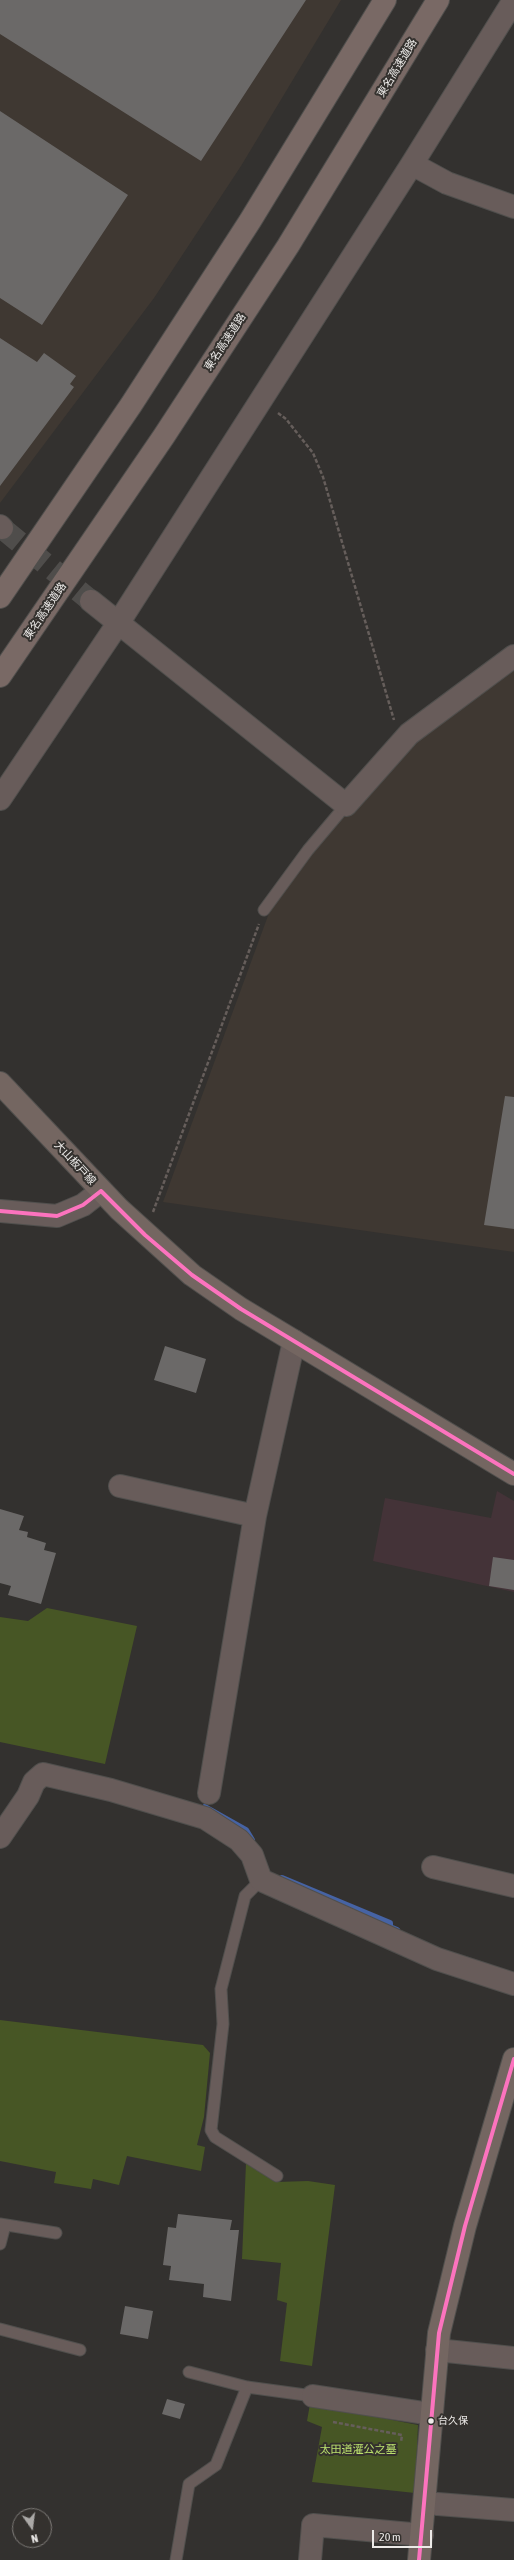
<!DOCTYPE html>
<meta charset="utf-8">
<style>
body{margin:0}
#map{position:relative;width:514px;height:2560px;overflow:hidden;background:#33312f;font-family:"Asap Condensed",sans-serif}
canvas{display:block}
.north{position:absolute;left:12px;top:2508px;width:40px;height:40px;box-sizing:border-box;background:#34312e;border:1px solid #7e7b78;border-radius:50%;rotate:166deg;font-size:11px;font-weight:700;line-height:16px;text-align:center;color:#eceae8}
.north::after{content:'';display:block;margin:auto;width:14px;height:18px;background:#aba9a7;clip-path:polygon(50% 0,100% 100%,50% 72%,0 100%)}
.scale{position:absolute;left:372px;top:2530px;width:60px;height:18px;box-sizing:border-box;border:2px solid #eceae8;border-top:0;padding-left:5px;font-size:12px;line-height:14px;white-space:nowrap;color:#eceae8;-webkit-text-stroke:3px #34312e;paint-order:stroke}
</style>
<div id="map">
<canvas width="514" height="2560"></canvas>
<div class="north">N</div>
<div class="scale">20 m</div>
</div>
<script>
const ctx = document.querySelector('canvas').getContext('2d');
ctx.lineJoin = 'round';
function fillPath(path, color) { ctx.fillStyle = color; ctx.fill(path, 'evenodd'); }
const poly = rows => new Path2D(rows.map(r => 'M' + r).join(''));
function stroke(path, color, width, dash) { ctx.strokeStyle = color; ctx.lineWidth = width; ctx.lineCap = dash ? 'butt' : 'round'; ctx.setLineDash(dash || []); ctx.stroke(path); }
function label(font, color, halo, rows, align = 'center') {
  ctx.font = font + ' "Asap Condensed","Noto Sans JP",sans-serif'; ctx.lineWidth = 4; ctx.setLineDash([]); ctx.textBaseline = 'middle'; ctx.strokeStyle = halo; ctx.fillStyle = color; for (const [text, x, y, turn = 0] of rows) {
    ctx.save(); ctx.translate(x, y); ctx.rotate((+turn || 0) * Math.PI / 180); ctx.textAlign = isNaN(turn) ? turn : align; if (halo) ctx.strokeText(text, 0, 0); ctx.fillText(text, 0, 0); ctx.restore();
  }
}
const commercial = poly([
 [497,1491,514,1501,514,1592,373,1561,385,1498,491,1518]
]);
const built = poly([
 [0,0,341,0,241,166,154,298,0,503],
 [514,666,514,1252,163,1202,269,913,305,861,407,743]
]);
const green = poly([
 [47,1608,137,1626,105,1764,0,1742,0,1617,28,1621],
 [0,2020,203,2045,210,2053,204,2117,197,2145,205,2147,201,2171,127,2156,119,2185,93,2179,91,2189,54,2183,56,2172,0,2161],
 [246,2163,277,2182,308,2181,335,2185,312,2366,280,2361,287,2303,277,2300,281,2263,242,2259],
 [310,2404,418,2425,415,2493,312,2482,322,2427,307,2421]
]);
const stream = poly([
 [205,1807,246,1830,252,1840],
 [282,1878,390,1923,390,1927,397,1930]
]);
const building = poly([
 [0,0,306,0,201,161,0,34],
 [0,111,128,195,42,325,0,298],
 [0,338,37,362,44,353,76,376,70,384,74,387,0,486],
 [505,1096,514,1097,514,1229,484,1225],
 [165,1346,206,1359,196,1393,154,1380],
 [0,1509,24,1516,19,1530,28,1532,27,1537,46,1543,44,1550,56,1553,41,1604,8,1595,11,1586,0,1583],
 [493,1557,514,1560,514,1590,489,1586],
 [178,2214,232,2220,230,2230,239,2230,231,2301,203,2297,204,2284,169,2280,171,2266,163,2265,168,2227,176,2228],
 [125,2306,153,2311,148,2339,120,2334],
 [167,2399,185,2404,180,2419,162,2414]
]);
const streetTunnel = poly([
 [2,528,91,601]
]);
const path = poly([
 [278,413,286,419,313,453,323,477,394,720],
 [153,1212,259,924],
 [333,2422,402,2435,401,2442]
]);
const lane = poly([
 [264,910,308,850,346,805],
 [261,1880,245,1896,221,1989,223,2024,211,2130,215,2137,277,2176],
 [0,2224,56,2233],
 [0,2244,5,2225],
 [0,2329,80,2350],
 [189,2372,247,2387,313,2396],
 [176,2560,189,2484,216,2465,247,2387]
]);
const street = poly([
 [412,164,447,183,514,207],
 [0,526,2,528],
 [91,601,346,805,409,734,514,656],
 [0,799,119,622,412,164,514,0],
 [0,1211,57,1216,83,1205,101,1191],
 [120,1486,255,1516],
 [209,1793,255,1516,294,1341],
 [0,1837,28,1796,34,1782,43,1774,111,1790,205,1818,239,1840,252,1855,261,1880,437,1959,514,1984],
 [433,1867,514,1886],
 [437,2350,514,2358],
 [313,2396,431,2414],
 [425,2503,514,2510],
 [310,2560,313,2525,422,2535]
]);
const secondary = poly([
 [0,1083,119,1209,192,1275,241,1309,514,1474],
 [419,2560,439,2333,465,2226,514,2059]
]);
const highway = poly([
 [0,597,131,405,250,221,385,0],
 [0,676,164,436,288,246,438,0]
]);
const bus1 = poly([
 [101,1191,145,1235,192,1275,241,1309,514,1474],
 [0,1211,57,1216,83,1205,101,1191],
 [419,2560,439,2333,465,2226,514,2059]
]);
const markers = [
 [431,2421,3.5,"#eceae8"]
];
const busNames = [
 ["台久保",438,2421]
];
const streetNames = [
 ["東名高速道路",397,68,-59],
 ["東名高速道路",225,342,-57],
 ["東名高速道路",45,611,-56],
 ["大山板戸線",75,1163,47]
];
const parkNames = [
 ["太田道灌公之墓",358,2450]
];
fillPath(commercial, '#443338');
fillPath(built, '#3f3832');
fillPath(green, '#475625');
stroke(stream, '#4663a4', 6);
fillPath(building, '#6b6968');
stroke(streetTunnel, '#4f4d4b', 22, [22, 11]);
stroke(lane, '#504f4d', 13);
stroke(street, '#504f4d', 24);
stroke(secondary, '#504f4d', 24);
stroke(highway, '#504f4d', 24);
stroke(path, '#665e5b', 2.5, [4, 2]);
stroke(lane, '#685c5a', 11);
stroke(street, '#685c5a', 22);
stroke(secondary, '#746661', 22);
stroke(highway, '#796965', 22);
stroke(bus1, '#fc73be', 4);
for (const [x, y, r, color] of markers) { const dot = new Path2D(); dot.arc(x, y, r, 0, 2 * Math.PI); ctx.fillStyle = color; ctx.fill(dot); stroke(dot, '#34312e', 1.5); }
label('10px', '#eceae8', '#34312e', busNames, 'left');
label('11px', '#eceae8', '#34312e', streetNames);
label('11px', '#bbe16d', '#34312e', parkNames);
</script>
